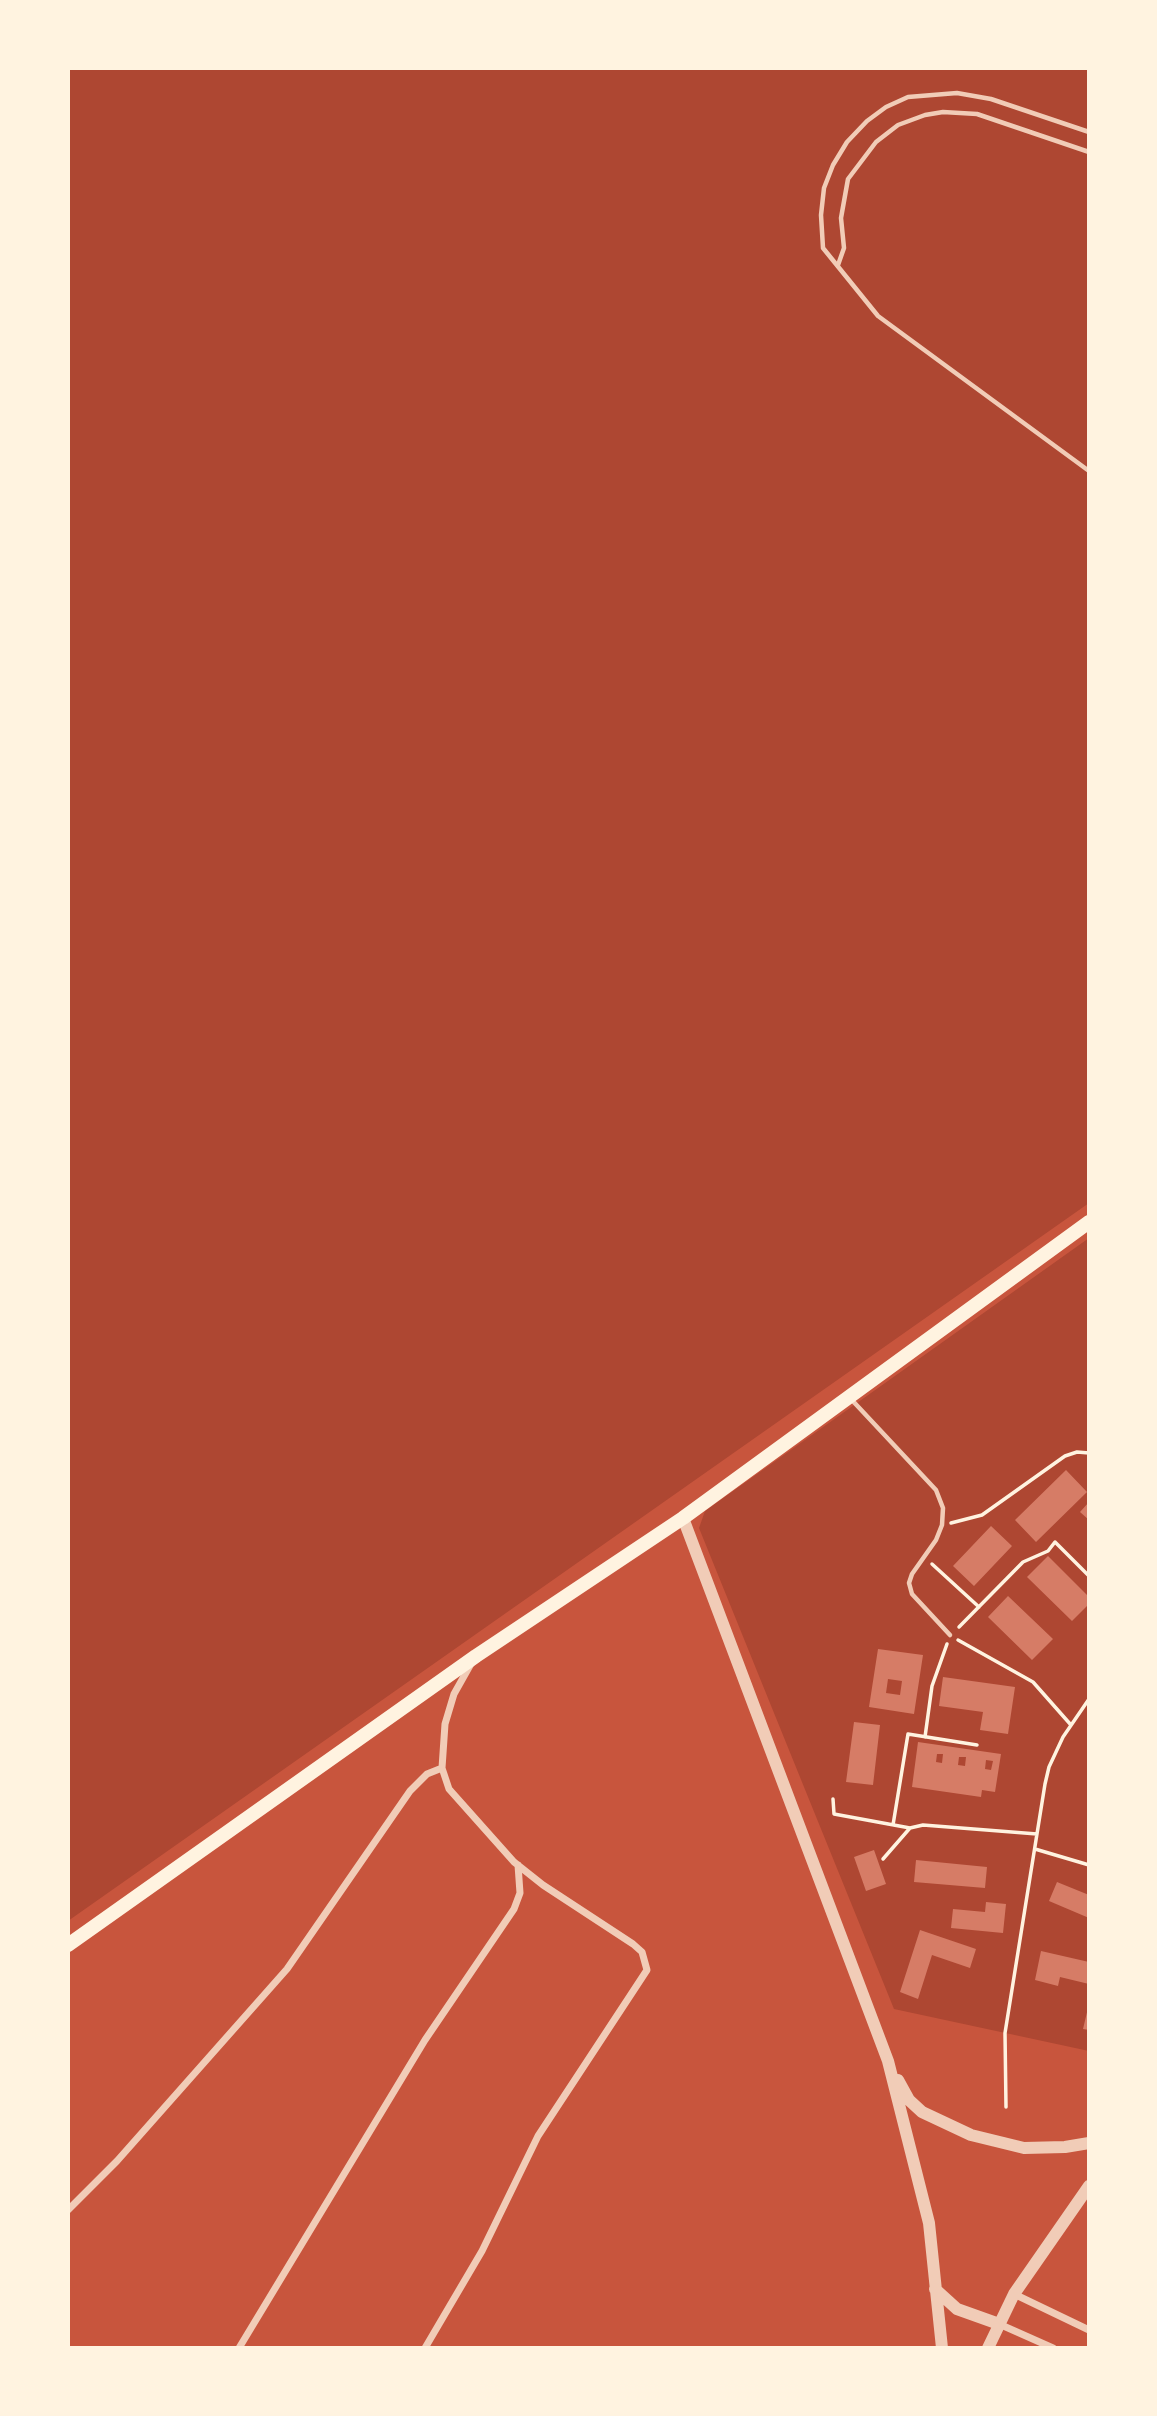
<!DOCTYPE html>
<style>
body{margin:0}
#map{position:relative;width:1157px;height:2416px;overflow:hidden;background:#c8553d;font-family:Merriweather,serif}
canvas{display:block}
.frame{position:absolute;inset:0;border:70px solid #fff3e0;pointer-events:none}
</style>
<div id="map">
<canvas width="1157" height="2416"></canvas>
<div class="frame"></div>
</div>
<script>
const ctx = document.querySelector('canvas').getContext('2d');
ctx.lineJoin = 'round';
function fillPath(path, color) { ctx.fillStyle = color; ctx.fill(path, 'evenodd'); }
const poly = rows => new Path2D(rows.map(r => 'M' + r).join(''));
function stroke(path, color, width, dash) { ctx.strokeStyle = color; ctx.lineWidth = width; ctx.lineCap = dash ? 'butt' : 'round'; ctx.setLineDash(dash || []); ctx.stroke(path); }
const green = poly([
 [68,68,1089,68,1089,1203,68,1921],
 [1089,1238,1089,2051,894,2009,699,1528,705,1511]
]);
const building = poly([
 [1066,1470,1087,1492,1036,1542,1015,1520],
 [1089,1502,1089,1520,1080,1512],
 [991,1526,1012,1546,974,1586,953,1566],
 [1048,1556,1089,1597,1089,1604,1072,1621,1027,1577],
 [1008,1596,1053,1639,1032,1660,988,1617],
 [878,1649,923,1655,914,1714,869,1707],
 [888,1679,902,1681,900,1695,886,1693],
 [943,1677,1015,1687,1008,1734,980,1730,983,1712,939,1706],
 [854,1722,880,1725,873,1785,846,1782],
 [918,1742,1001,1754,995,1792,982,1790,981,1797,912,1787],
 [937,1754,943,1754,942,1763,936,1762],
 [959,1757,966,1757,965,1766,958,1765],
 [986,1760,993,1761,991,1770,985,1769],
 [874,1850,886,1884,866,1891,854,1857],
 [916,1860,987,1867,985,1888,914,1882],
 [1057,1882,1089,1895,1089,1918,1049,1901],
 [986,1902,1006,1904,1003,1933,951,1928,953,1909,985,1912],
 [920,1930,976,1949,970,1968,932,1955,918,1999,900,1992],
 [1041,1951,1089,1962,1089,1984,1060,1977,1058,1986,1035,1980],
 [1088,2008,1089,2008,1089,2030,1083,2029]
]);
const path = poly([
 [951,1523,982,1515,1065,1456,1077,1452,1089,1453],
 [932,1564,979,1607],
 [959,1627,1023,1562,1048,1551,1055,1542,1089,1576],
 [958,1640,1033,1682,1071,1725],
 [925,1737,932,1686,947,1644],
 [833,1799,834,1814,910,1828,923,1825,1037,1834],
 [893,1825,908,1734,977,1745],
 [1035,1849,1089,1865],
 [883,1859,910,1828],
 [1006,2107,1005,2033,1045,1784,1049,1767,1063,1737,1089,1699]
]);
const service = poly([
 [1089,132,991,99,957,93,908,97,886,107,867,121,847,142,833,165,824,188,821,215,823,248,878,316,1089,471],
 [838,265,844,248,841,218,848,179,876,142,898,125,925,115,943,112,977,114,1089,152],
 [850,1398,936,1490,943,1508,942,1525,936,1540,912,1574,909,1583,912,1594,950,1635]
]);
const minor = poly([
 [68,2210,117,2161,287,1969,410,1791,427,1774,442,1768],
 [1014,2294,1089,2330],
 [999,2324,1053,2348],
 [239,2348,425,2040,514,1909,520,1893,518,1865],
 [425,2348,482,2251,538,2136,647,1970,642,1952,633,1944,543,1885,514,1862,449,1789,442,1768,445,1724,454,1694,472,1662]
]);
const tertiary = poly([
 [683,1518,888,2061,929,2223,942,2348],
 [898,2080,909,2100,922,2112,971,2135,1024,2148,1065,2147,1089,2143],
 [935,2289,957,2309,999,2324],
 [988,2348,1014,2294,1089,2186]
]);
const secondary = poly([
 [68,1945,476,1656,683,1518,1089,1222]
]);
fillPath(green, '#ae4732');
fillPath(building, '#d67c66');
stroke(path, '#fff3e0', 3.5);
stroke(service, '#f1ccb7', 4.5);
stroke(minor, '#f1ccb7', 7);
stroke(tertiary, '#f1ccb7', 12);
stroke(secondary, '#fff3e0', 14);
</script>
